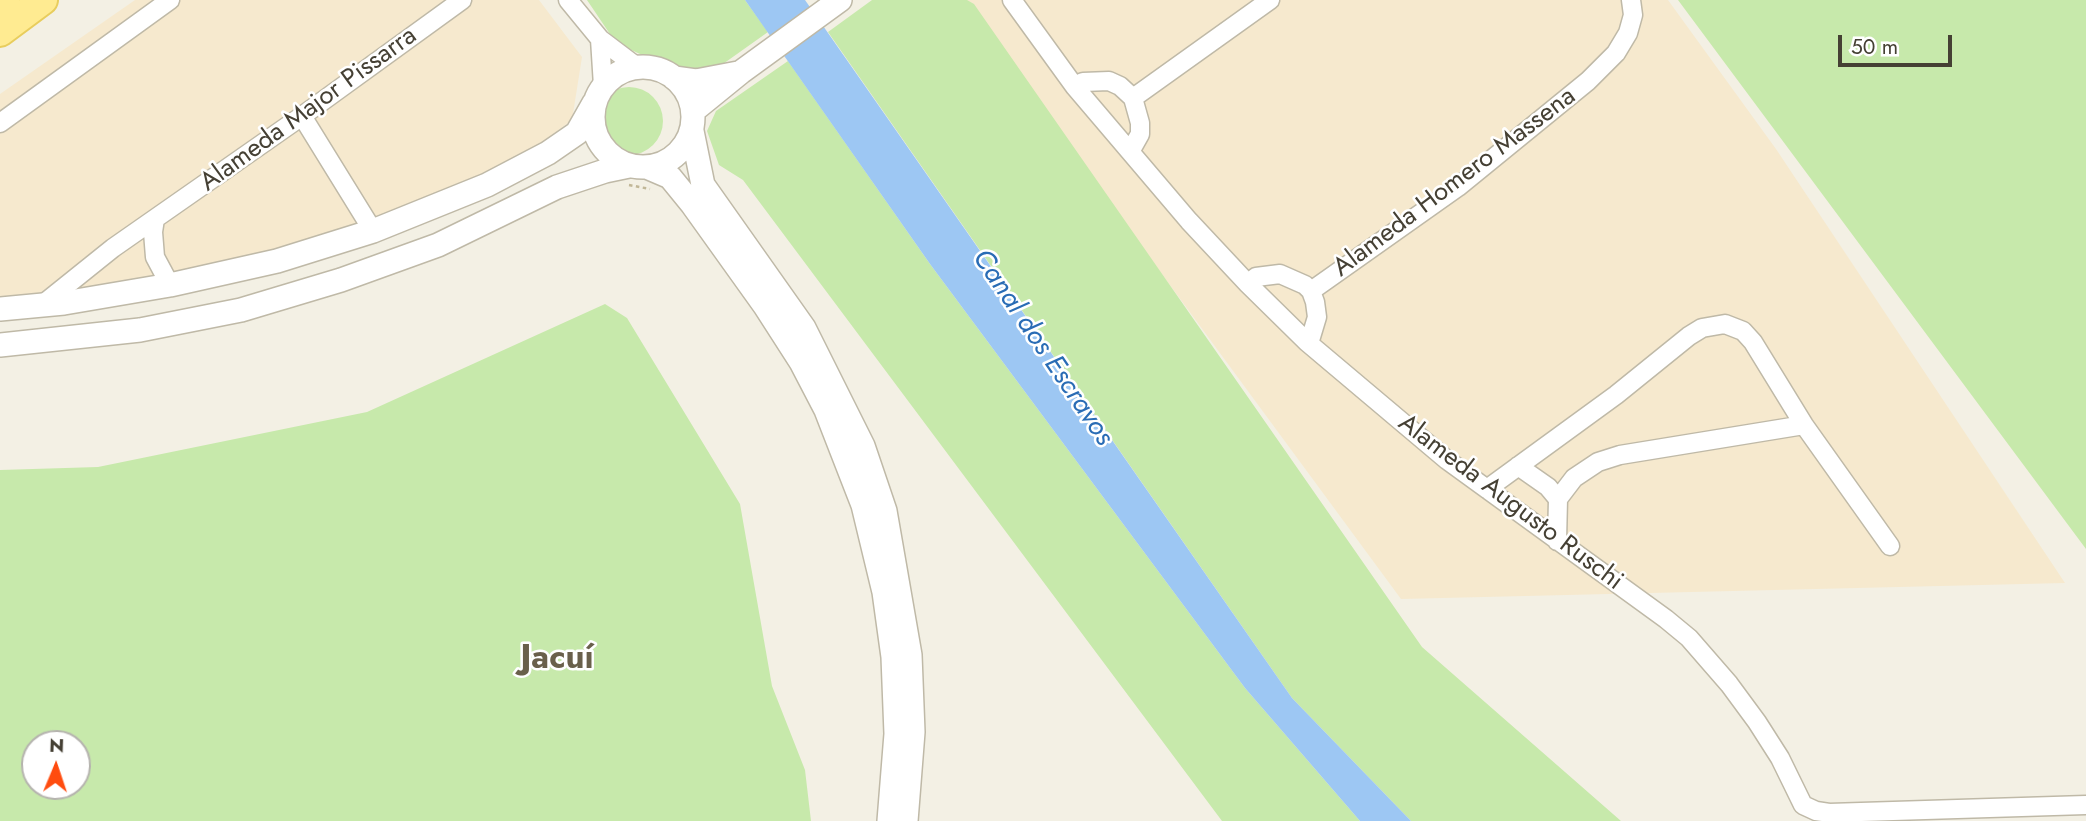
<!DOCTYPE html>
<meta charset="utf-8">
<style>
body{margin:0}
#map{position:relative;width:2086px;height:821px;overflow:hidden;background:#f3f0e4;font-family:Jost,sans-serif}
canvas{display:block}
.north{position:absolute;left:21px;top:730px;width:70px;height:70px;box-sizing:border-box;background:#fff;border:2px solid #b5b3ae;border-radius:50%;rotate:2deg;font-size:19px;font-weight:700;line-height:28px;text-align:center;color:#454034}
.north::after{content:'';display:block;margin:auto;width:24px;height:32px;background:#ff4c0f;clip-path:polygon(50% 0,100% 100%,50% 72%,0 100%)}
.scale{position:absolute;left:1838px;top:35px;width:114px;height:32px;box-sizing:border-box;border:4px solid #454034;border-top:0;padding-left:9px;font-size:21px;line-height:24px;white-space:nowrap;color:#454034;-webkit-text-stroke:5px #fff;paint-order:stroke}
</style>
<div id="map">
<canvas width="2086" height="821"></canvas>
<div class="north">N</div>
<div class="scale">50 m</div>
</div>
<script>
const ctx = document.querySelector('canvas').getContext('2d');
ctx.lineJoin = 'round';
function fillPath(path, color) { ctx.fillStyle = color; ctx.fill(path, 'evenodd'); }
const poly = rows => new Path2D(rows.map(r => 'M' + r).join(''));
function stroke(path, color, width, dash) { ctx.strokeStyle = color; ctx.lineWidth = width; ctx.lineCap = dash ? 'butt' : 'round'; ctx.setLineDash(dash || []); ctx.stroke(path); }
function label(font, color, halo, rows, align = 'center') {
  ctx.font = font + ' Jost,sans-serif'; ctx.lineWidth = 5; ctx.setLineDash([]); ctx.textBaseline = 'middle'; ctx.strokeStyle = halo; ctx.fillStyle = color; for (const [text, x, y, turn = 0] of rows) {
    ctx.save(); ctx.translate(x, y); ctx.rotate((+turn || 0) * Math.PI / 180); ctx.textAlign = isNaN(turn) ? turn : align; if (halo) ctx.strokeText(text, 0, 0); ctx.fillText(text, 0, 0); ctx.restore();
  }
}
const commercial = poly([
 [135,0,539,0,582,57,572,120,517,161,333,235,97,293,0,300,0,94],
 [960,0,1668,0,1776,149,2065,583,1401,599]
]);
const green = poly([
 [587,0,745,0,768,32,699,81,616,43],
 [872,0,967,0,974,4,1422,647,1621,821,1411,821,1292,698,828,32],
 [1678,0,2086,0,2086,549],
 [788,61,930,264,1245,688,1360,821,1222,821,743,180,719,165,707,131,716,111],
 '595 121a34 34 0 1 1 68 0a34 34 0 1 1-68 0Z',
 [605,304,627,318,740,504,772,686,805,770,811,821,0,821,0,470,98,467,367,412],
 [35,744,77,744,77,786,35,786]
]);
const water = poly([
 [745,0,805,0,1292,698,1411,821,1360,821,1245,688,930,264]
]);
const path = poly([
 [629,185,650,189]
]);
const minor = poly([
 [568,0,600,39,637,67],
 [1012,0,1075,87,1189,221,1248,284,1307,342,1447,460,1666,619,1689,638,1729,684,1757,722,1780,758,1803,805,1816,811,1829,813,2086,805],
 [600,39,603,86],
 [1075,87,1083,82,1109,81,1120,86,1133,98,1140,123,1140,134,1131,150],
 [1133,98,1270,0],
 [302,116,373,231],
 [0,123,170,0],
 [155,219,153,232,155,257,170,285],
 [1248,284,1256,277,1280,274,1305,285,1311,291,1315,302,1317,317,1311,337,1307,342],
 [1311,291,1458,187,1588,81,1616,53,1628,33,1633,15,1631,0],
 [42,305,113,248,302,116,462,0],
 [1518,466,1548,487,1558,499,1557,541],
 [1487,489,1616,395,1689,336,1702,328,1725,324,1743,331,1753,342,1804,425,1890,546],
 [1558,499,1574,478,1598,462,1620,455,1804,425]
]);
const tertiary = poly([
 '593 117a50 50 0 1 1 100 0a50 50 0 1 1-100 0Z',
 [674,78,696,81,738,73],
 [693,111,741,72,840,0],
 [692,131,703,185,804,328,863,446,885,511,910,655,913,732,906,821],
 [649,168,670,177,692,204,765,306,801,362,826,410,863,505,884,592,893,657,896,734,889,821],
 [0,309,64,303,170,285,277,261,373,231,487,185,548,153,577,133,594,103],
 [0,345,140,330,241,310,341,280,438,245,557,187,605,171,629,166]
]);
const primary = poly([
 [0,4,5,0],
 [0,32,43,0]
]);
const streetNames = [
 ["Alameda Major Pissarra",309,110,-36],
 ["Alameda Homero Massena",1455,183,-37],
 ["Alameda Augusto Ruschi",1510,503,37]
];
const waterNames = [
 ["Canal dos Escravos",1042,348,56]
];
const districtNames = [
 ["Jacuí",557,660]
];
fillPath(commercial, '#f6e9ce');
fillPath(green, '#c7e9ab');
fillPath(water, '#9dc7f3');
stroke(minor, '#bfb9a7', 21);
stroke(tertiary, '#bfb9a7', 26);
stroke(primary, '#e8cd5d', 32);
stroke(path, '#c1b797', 2.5, [3.5, 3.5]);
stroke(minor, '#fff', 18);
stroke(tertiary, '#fff', 23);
stroke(primary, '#ffeb91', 28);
label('26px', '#454034', '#fff', streetNames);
label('italic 28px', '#296cb5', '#fff', waterNames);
label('bold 33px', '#69604b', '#fff', districtNames);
</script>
